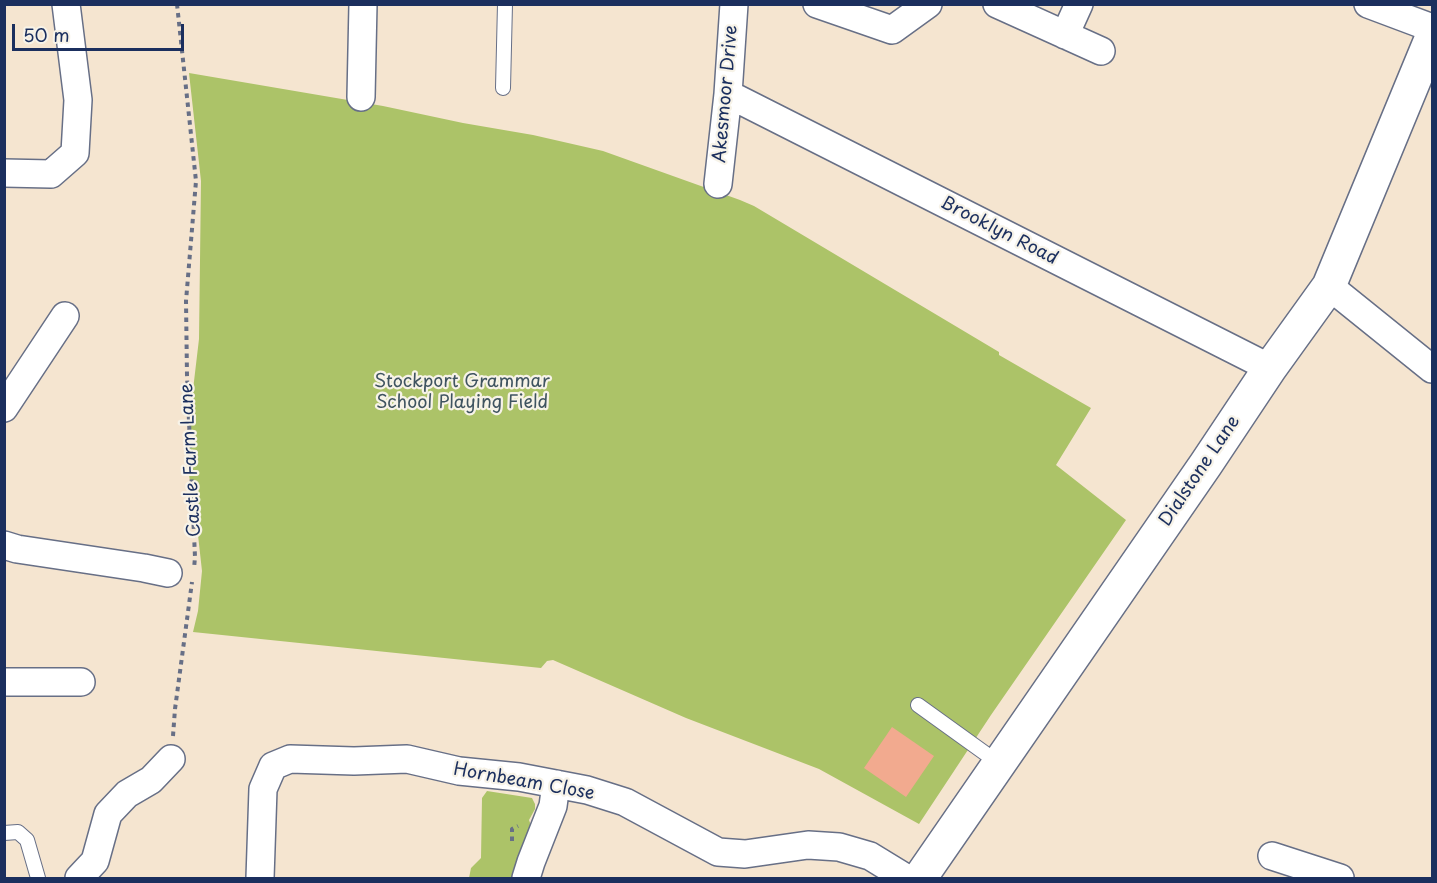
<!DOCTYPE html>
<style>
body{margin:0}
#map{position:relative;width:1437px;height:883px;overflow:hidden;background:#f5e5d0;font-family:"Playpen Sans",sans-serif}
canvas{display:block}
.frame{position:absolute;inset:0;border:6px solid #1b2f5e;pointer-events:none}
.scale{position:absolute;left:12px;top:24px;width:172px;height:27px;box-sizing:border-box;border:3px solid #1b2f5e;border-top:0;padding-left:8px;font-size:18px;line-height:21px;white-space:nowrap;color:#1b2f5e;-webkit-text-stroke:4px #f7f3e8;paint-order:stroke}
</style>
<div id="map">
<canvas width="1437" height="883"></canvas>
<div class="frame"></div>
<div class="scale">50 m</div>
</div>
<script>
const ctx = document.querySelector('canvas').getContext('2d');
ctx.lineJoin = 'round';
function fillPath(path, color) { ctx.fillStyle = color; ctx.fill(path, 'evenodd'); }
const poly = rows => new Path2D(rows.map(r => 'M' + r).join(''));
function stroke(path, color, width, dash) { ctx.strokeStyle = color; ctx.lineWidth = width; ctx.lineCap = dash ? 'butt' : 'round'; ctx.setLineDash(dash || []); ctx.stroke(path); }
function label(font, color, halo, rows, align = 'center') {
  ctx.font = font + ' "Playpen Sans",sans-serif'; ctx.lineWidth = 4.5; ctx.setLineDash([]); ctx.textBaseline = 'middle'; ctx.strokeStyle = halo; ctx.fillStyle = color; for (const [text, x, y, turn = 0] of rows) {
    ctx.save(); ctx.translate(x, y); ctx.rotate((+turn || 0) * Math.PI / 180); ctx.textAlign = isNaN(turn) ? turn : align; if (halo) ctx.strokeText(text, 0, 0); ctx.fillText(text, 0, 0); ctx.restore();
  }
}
const green = poly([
 [189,73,383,106,463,123,533,135,603,151,740,200,754,206,999,352,999,355,1091,408,1056,465,1126,520,991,715,919,824,819,769,686,718,553,660,547,661,541,668,193,632,198,611,202,571,196,517,188,469,188,432,199,339,201,181],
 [487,791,532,798,535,804,535,809,529,820,533,831,517,878,469,878,471,868,481,858,482,798]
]);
const building = poly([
 [892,727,934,756,906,797,864,768]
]);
const path = poly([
 [177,4,196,181,186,301,187,376,195,557,194,569],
 [173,736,175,709,192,582],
 [512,841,512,829,518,826]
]);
const lane = poly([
 [503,88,505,4],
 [918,705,1000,764],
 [4,833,18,832,27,840,38,878]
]);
const street = poly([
 [817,4,892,30,928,4],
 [997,4,1101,51],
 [1368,4,1432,28],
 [1065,35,1079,4],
 [728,94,1270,368],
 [361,97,363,4],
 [4,173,51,174,75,153,78,100,66,4],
 [718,184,728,94,734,4],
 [1329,286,1432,369],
 [4,408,65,316],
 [4,545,17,549,144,568,168,573],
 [4,682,81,682],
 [1272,856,1340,878],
 [79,878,95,861,108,814,127,794,151,780,171,759],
 [260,878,263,789,273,766,290,759,354,761,407,759,459,771,519,777,587,790,625,802,718,852,745,854,808,845,839,847,870,856,906,878],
 [526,878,531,862,553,806,556,784]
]);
const secondary = poly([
 [920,878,1206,464,1270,368,1329,286,1432,37]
]);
const streetNames = [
 ["Akesmoor Drive",726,94,-85],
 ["Brooklyn Road",999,231,27],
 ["Castle Farm Lane",191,460,-93],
 ["Dialstone Lane",1200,471,-56],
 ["Hornbeam Close",524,782,10]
];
const parkNames = [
 ["Stockport Grammar",462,382],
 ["School Playing Field",462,403]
];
fillPath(green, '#acc368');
fillPath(building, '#f2aa8f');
stroke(lane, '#676f86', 16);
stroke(street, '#676f86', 30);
stroke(secondary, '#676f86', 36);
stroke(path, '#676f86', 4, [4.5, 4.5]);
stroke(lane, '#fff', 14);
stroke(street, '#fff', 27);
stroke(secondary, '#fff', 33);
label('18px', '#1b2f5e', '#f7f3e8', streetNames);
label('18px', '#3f5460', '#f7f3e8', parkNames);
</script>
